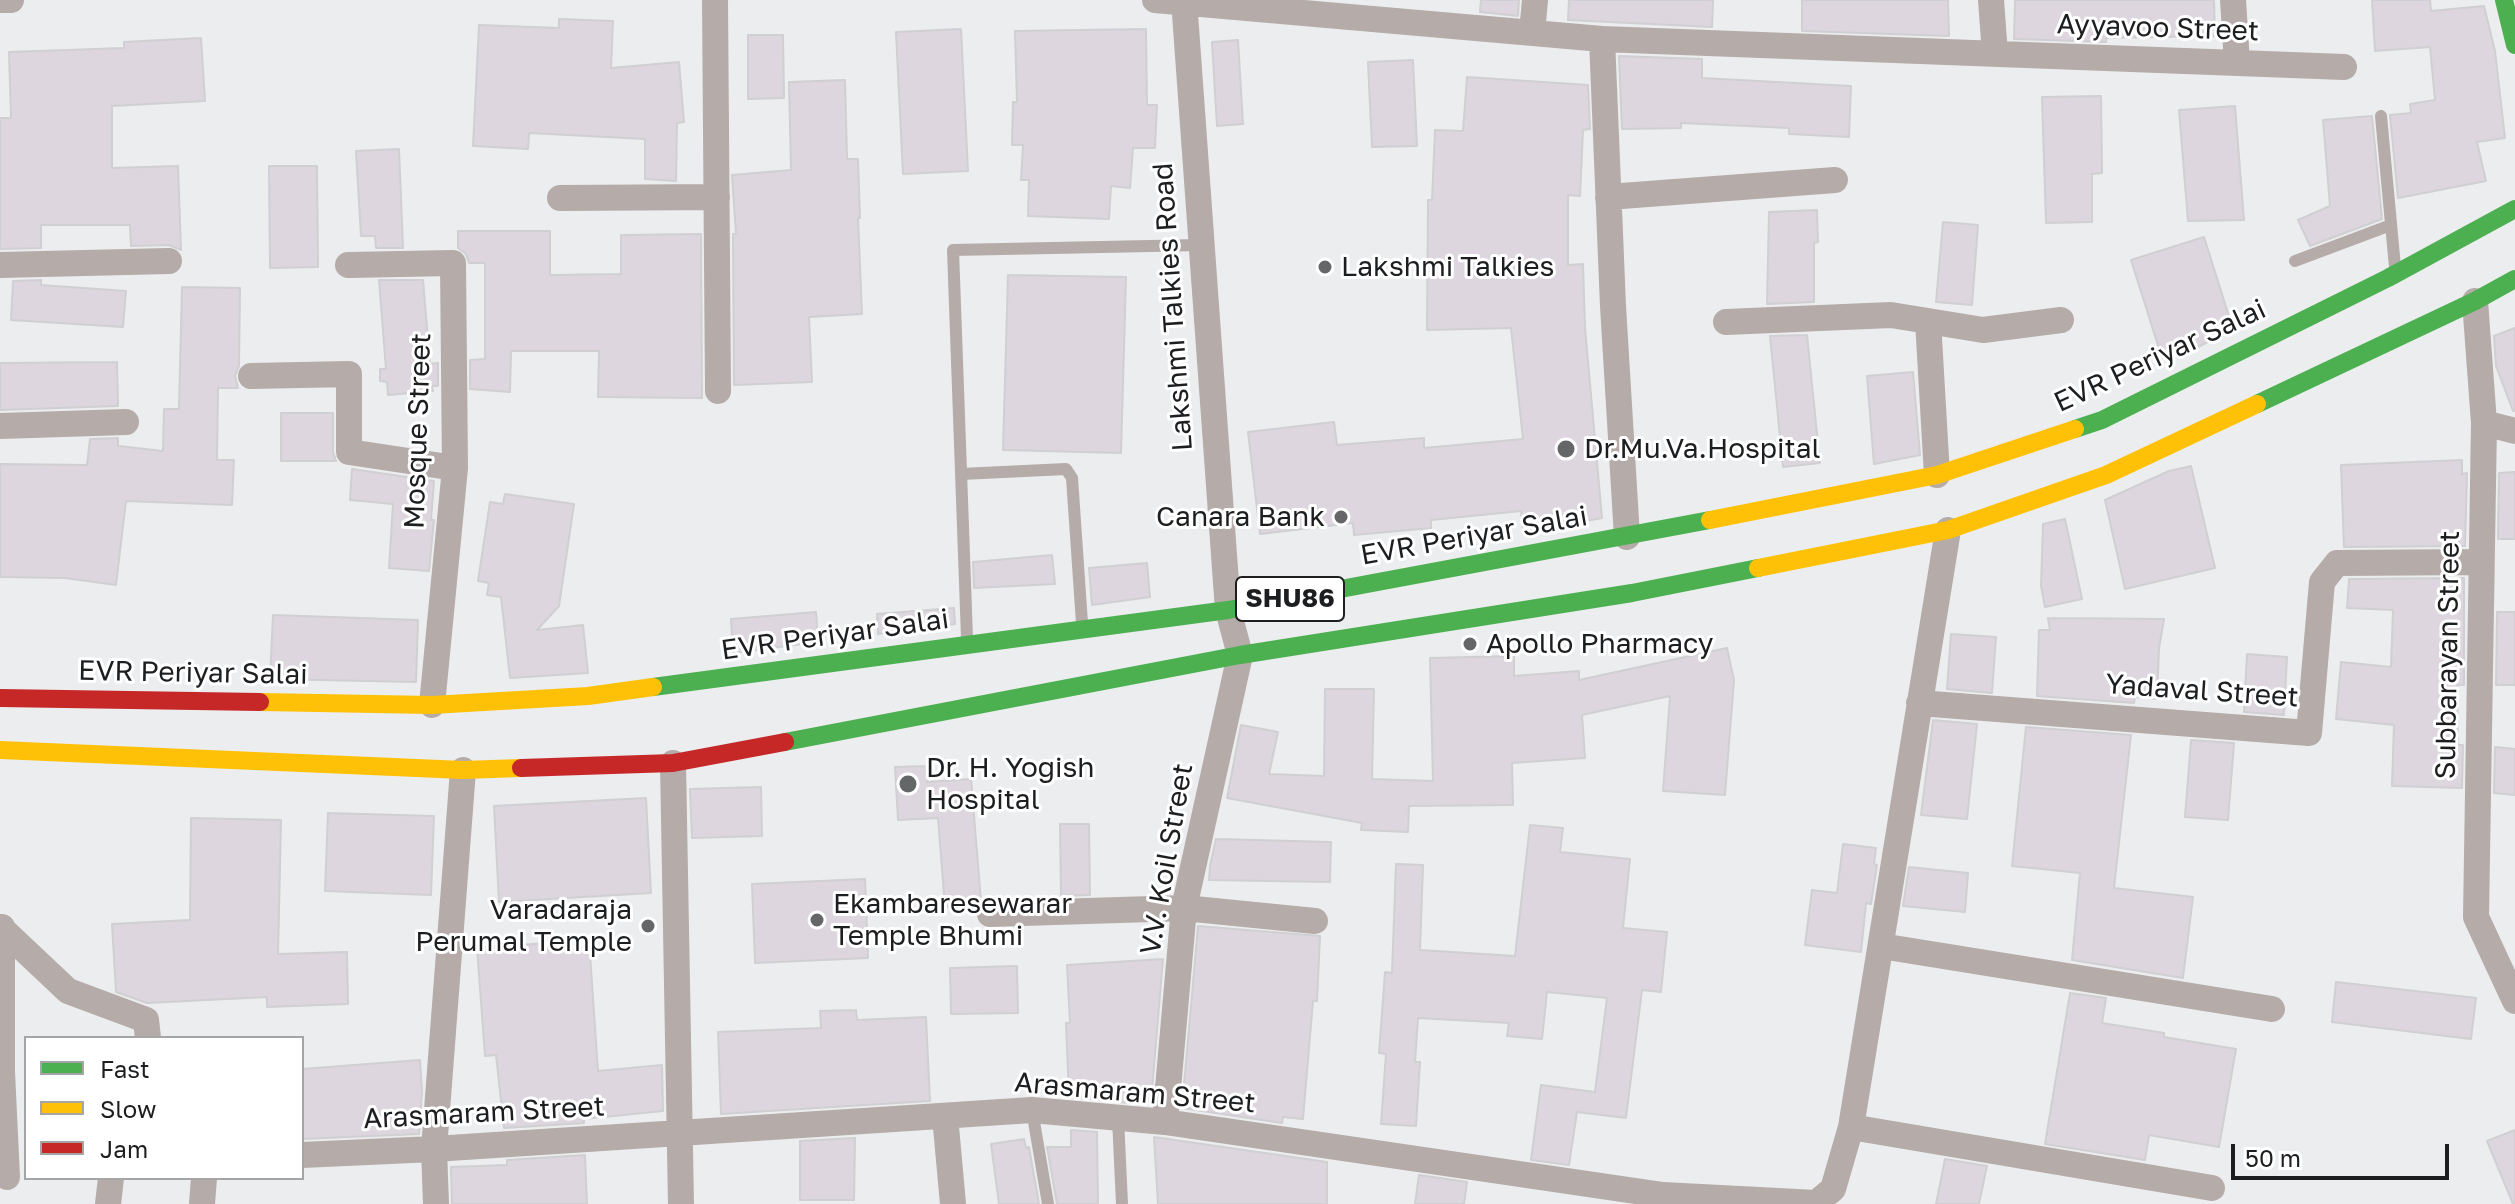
<!DOCTYPE html>
<style>
body{margin:0}
#map{position:relative;width:2515px;height:1204px;overflow:hidden;background:#ebedef;font-family:"Golos Text",sans-serif}
canvas{display:block}
.legend{position:absolute;left:24px;top:1036px;width:280px;height:144px;box-sizing:border-box;background:#fff;border:2px solid #a5a5a6;margin:0;padding:10px 14px;list-style:none;font-size:24px;color:#1d1e20}
.legend li{display:flex;align-items:center;gap:16px;height:40px}
.legend b{width:40px;border:2px solid #a5a5a6}
.scale{position:absolute;left:2231px;top:1144px;width:218px;height:36px;box-sizing:border-box;border:4px solid #1d1e20;border-top:0;padding-left:10px;font-size:24px;line-height:28px;white-space:nowrap;color:#1d1e20;-webkit-text-stroke:6px #fff;paint-order:stroke}
</style>
<div id="map">
<canvas width="2515" height="1204"></canvas>
<ul class="legend">
<li><b style="height:10px;background:#4caf50"></b>Fast</li>
<li><b style="height:10px;background:#ffc107"></b>Slow</li>
<li><b style="height:10px;background:#c62828"></b>Jam</li>
</ul>
<div class="scale">50 m</div>
</div>
<script>
const ctx = document.querySelector('canvas').getContext('2d');
ctx.lineJoin = 'round';
function fillPath(path, color) { ctx.fillStyle = color; ctx.fill(path, 'evenodd'); }
const poly = rows => new Path2D(rows.map(r => 'M' + r).join(''));
function stroke(path, color, width, dash) { ctx.strokeStyle = color; ctx.lineWidth = width; ctx.lineCap = dash ? 'butt' : 'round'; ctx.setLineDash(dash || []); ctx.stroke(path); }
function label(font, color, halo, rows, align = 'center') {
  ctx.font = font + ' "Golos Text",sans-serif'; ctx.lineWidth = 6; ctx.setLineDash([]); ctx.textBaseline = 'middle'; ctx.strokeStyle = halo; ctx.fillStyle = color; for (const [text, x, y, turn = 0] of rows) {
    ctx.save(); ctx.translate(x, y); ctx.rotate((+turn || 0) * Math.PI / 180); ctx.textAlign = isNaN(turn) ? turn : align; if (halo) ctx.strokeText(text, 0, 0); ctx.fillText(text, 0, 0); ctx.restore();
  }
}
const building = poly([
 [1481,0,1519,0,1518,16,1480,12,1481,0],
 [1569,0,1713,0,1712,27,1568,20,1569,0],
 [1802,0,1948,0,1949,36,1802,31,1802,0],
 [2015,0,2214,0,2215,36,2106,38,2106,42,2014,39,2015,0],
 [2372,0,2430,0,2431,11,2484,6,2495,51,2505,138,2477,142,2486,181,2398,198,2390,115,2411,113,2410,104,2435,100,2430,47,2375,51,2372,0],
 [559,19,613,21,611,68,679,62,684,122,677,123,676,181,645,179,645,139,529,133,528,149,473,146,479,25,559,28,559,19],
 [961,29,968,171,903,174,896,32,961,29],
 [1146,29,1147,105,1157,105,1155,148,1133,148,1130,188,1111,186,1109,219,1028,216,1029,180,1021,180,1023,145,1012,145,1013,102,1017,102,1015,31,1146,29],
 [748,35,783,35,784,98,748,99,748,35],
 [201,38,205,101,112,106,112,168,178,166,181,250,169,245,131,246,130,225,41,225,41,248,0,249,0,118,11,118,9,52,124,48,124,42,201,38],
 [1238,40,1243,124,1217,126,1212,42,1238,40],
 [1619,56,1702,59,1702,78,1851,86,1849,137,1789,134,1789,128,1681,123,1681,128,1622,129,1619,56],
 [1413,60,1417,146,1372,147,1368,62,1413,60],
 [1467,77,1588,85,1590,129,1583,130,1580,196,1568,195,1568,265,1583,264,1585,328,1602,518,1523,533,1521,511,1431,520,1431,528,1354,535,1353,523,1260,534,1248,432,1334,422,1337,445,1424,438,1424,448,1523,439,1511,328,1427,330,1428,200,1432,200,1435,130,1463,131,1467,77],
 [845,80,847,159,858,159,860,218,858,218,862,314,809,317,812,382,734,385,733,234,736,234,732,175,791,170,789,82,845,80],
 [2101,96,2102,173,2092,174,2092,222,2046,223,2042,97,2101,96],
 [2235,106,2244,220,2188,221,2179,110,2235,106],
 [2372,116,2382,219,2310,246,2298,220,2330,206,2323,120,2372,116],
 [399,149,403,248,376,248,375,236,361,236,356,151,399,149],
 [269,166,317,166,318,267,270,268,269,166],
 [1817,210,1818,242,1814,243,1814,302,1767,304,1769,212,1817,210],
 [1943,222,1978,225,1972,305,1936,302,1943,222],
 [458,231,550,231,550,275,621,274,621,235,701,234,702,398,598,397,599,351,511,351,510,392,470,389,470,360,485,359,485,263,469,263,466,254,458,248,458,231],
 [2204,237,2233,329,2196,348,2162,358,2131,260,2204,237],
 [1008,275,1126,277,1121,453,1003,450,1008,275],
 [41,280,41,285,126,291,123,327,11,320,13,281,41,280],
 [379,280,423,280,430,364,438,363,438,386,432,386,433,391,388,395,387,382,380,381,380,369,386,369,379,280],
 [182,287,240,288,239,366,235,376,238,388,218,388,217,460,234,460,232,505,126,501,116,585,65,578,0,577,0,464,87,465,90,439,118,438,118,446,163,451,164,409,179,409,182,287],
 [2515,328,2515,411,2513,411,2496,366,2494,336,2515,328],
 [1807,335,1820,463,1783,467,1770,336,1807,335],
 [117,362,118,406,0,410,0,363,117,362],
 [1913,372,1920,455,1874,464,1867,376,1913,372],
 [281,413,333,413,333,452,336,461,281,461,281,413],
 [2462,460,2462,474,2467,473,2465,546,2344,547,2341,465,2462,460],
 [2191,466,2215,568,2125,589,2105,500,2169,471,2191,466],
 [352,469,434,481,431,520,434,520,429,571,389,568,393,504,350,500,352,469],
 [2515,472,2515,539,2498,539,2499,473,2515,472],
 [505,494,574,504,559,606,537,630,583,625,588,673,510,678,501,597,487,595,489,583,478,581,490,502,503,504,505,494],
 [2065,519,2082,599,2045,607,2041,586,2043,524,2065,519],
 [1052,555,1055,584,974,588,973,562,1052,555],
 [1147,563,1150,597,1092,605,1089,568,1147,563],
 [2464,578,2464,685,2457,685,2458,745,2463,745,2462,788,2392,786,2394,725,2336,719,2341,662,2391,667,2393,610,2347,608,2349,579,2464,578],
 [954,608,955,624,878,634,877,614,954,608],
 [816,612,818,642,733,653,731,619,816,612],
 [2497,612,2515,612,2515,685,2496,685,2497,612],
 [273,615,418,620,416,682,270,679,273,615],
 [2048,618,2164,619,2159,648,2157,699,2135,697,2134,703,2037,696,2039,630,2050,630,2048,618],
 [1951,634,1996,637,1992,693,1947,689,1951,634],
 [1727,648,1734,680,1725,795,1663,791,1670,696,1582,715,1585,758,1512,763,1513,805,1409,806,1408,832,1361,830,1362,823,1227,798,1241,725,1278,732,1269,774,1324,776,1325,689,1374,689,1372,779,1433,781,1430,658,1514,656,1514,676,1579,671,1579,680,1727,648],
 [2247,654,2287,657,2284,715,2244,712,2247,654],
 [1933,720,1977,724,1967,819,1921,815,1933,720],
 [2026,727,2131,735,2114,888,2193,897,2183,978,2072,960,2080,873,2012,866,2026,727],
 [2191,740,2234,743,2228,820,2185,817,2191,740],
 [2495,747,2515,749,2515,795,2494,793,2495,747],
 [926,766,927,782,971,779,981,901,977,905,945,907,938,818,898,820,895,767,926,766],
 [761,787,762,836,692,838,690,789,761,787],
 [646,798,651,893,499,902,494,806,646,798],
 [328,813,434,816,431,895,325,891,328,813],
 [191,818,281,820,278,954,347,952,348,1004,267,1007,267,997,147,1003,116,992,112,924,190,920,191,818],
 [1060,824,1089,824,1090,895,1061,896,1060,824],
 [1530,825,1563,828,1560,852,1630,859,1623,928,1667,932,1661,992,1642,990,1626,1118,1577,1112,1569,1165,1531,1160,1541,1085,1595,1092,1607,998,1547,992,1542,1039,1507,1036,1509,1023,1418,1018,1415,1062,1420,1062,1416,1126,1381,1124,1386,1054,1379,1053,1385,972,1392,973,1396,864,1423,865,1420,950,1515,956,1530,825],
 [1216,839,1331,842,1330,882,1209,880,1210,866,1216,839],
 [1843,844,1876,848,1874,864,1877,865,1871,904,1866,903,1861,952,1805,945,1812,890,1837,893,1843,844],
 [1909,867,1968,873,1965,912,1903,906,1909,867],
 [865,879,868,958,755,963,752,884,865,879],
 [1198,926,1320,936,1317,1001,1313,1001,1303,1119,1283,1117,1282,1123,1182,1108,1198,926],
 [589,940,598,1071,662,1065,663,1111,584,1119,584,1123,504,1128,496,1055,485,1056,477,948,589,940],
 [1163,959,1151,1102,1129,1103,1069,1097,1066,1023,1070,1023,1067,965,1163,959],
 [1017,966,1018,1013,951,1014,950,968,1017,966],
 [2336,982,2476,998,2471,1039,2332,1022,2336,982],
 [2070,993,2106,998,2102,1023,2164,1033,2164,1037,2236,1049,2219,1147,2149,1135,2145,1160,2045,1144,2070,993],
 [856,1010,857,1020,926,1017,930,1101,721,1114,718,1032,821,1028,820,1011,856,1010],
 [420,1060,422,1092,419,1134,302,1139,302,1069,420,1060],
 [1071,1130,1097,1132,1098,1204,1057,1204,1047,1147,1071,1147,1071,1130],
 [2515,1130,2515,1204,2513,1204,2487,1141,2515,1130],
 [1154,1137,1327,1162,1327,1204,1158,1204,1154,1137],
 [855,1138,854,1200,800,1200,800,1141,855,1138],
 [1024,1139,1026,1148,1029,1147,1039,1204,999,1204,991,1144,1024,1139],
 [585,1155,587,1204,452,1204,451,1167,507,1165,507,1160,585,1155],
 [1945,1159,1987,1166,1979,1204,1936,1204,1945,1159],
 [1419,1175,1467,1182,1464,1204,1415,1204,1419,1175]
]);
const lane = poly([
 [2381,116,2395,267],
 [2295,261,2391,225],
 [961,474,1066,469,1072,478,1082,623],
 [967,638,953,250,1200,245],
 [1032,1110,1048,1204],
 [1118,1118,1122,1204]
]);
const street = poly([
 [0,0,11,0],
 [715,0,718,391],
 [1155,0,1602,39,2344,67],
 [1991,0,1995,54],
 [2233,0,2237,63],
 [1532,33,1535,0],
 [1602,39,1613,306,1627,537],
 [1608,197,1835,180],
 [560,198,717,197],
 [0,265,169,261],
 [348,265,453,263,455,468,432,705],
 [2475,301,2484,423,2476,917,2515,1001],
 [1928,321,1937,475],
 [1726,322,1891,315,1983,330,2061,320],
 [251,376,349,374,349,452,455,468],
 [2484,423,2515,431],
 [0,426,126,422],
 [1919,703,2309,733,2322,582,2337,563,2481,562],
 [673,763,681,1204],
 [990,914,1184,908,1315,921],
 [0,927,68,991,146,1020,148,1038],
 [2,927,2,1072,7,1177],
 [1881,946,2272,1009],
 [945,1116,953,1204],
 [1165,1122,1184,908,1240,655,1228,610,1184,0],
 [1851,1127,2212,1188],
 [302,1155,434,1149,1032,1110,1165,1122,1663,1195,1816,1203,1833,1189,1851,1127,1948,530],
 [108,1204,111,1178],
 [202,1204,204,1178],
 [436,1204,434,1149,463,770]
]);
const fast = poly([
 [2504,0,2515,45],
 [2257,404,2475,301,2515,279],
 [2075,429,2102,420,2388,278,2515,209],
 [653,687,1228,610,1710,520],
 [785,742,1240,655,1632,593,1758,568]
]);
const slow = poly([
 [1710,520,1937,475,2075,429],
 [1758,568,1948,530,2106,475,2257,404],
 [260,702,432,705,588,696,653,687],
 [0,750,463,770,521,768]
]);
const jam = poly([
 [0,698,260,702],
 [521,768,673,763,785,742]
]);
const markers = [
 [1325,267,8,"#656668"],
 [1566,449,10,"#656668"],
 [1341,517,8,"#656668"],
 [1470,644,8,"#656668"],
 [908,784,10,"#656668"],
 [817,920,8,"#656668"],
 [648,926,8,"#656668"]
];
const shields = [
 [1290,599,108]
];
const shieldNames = [
 ["SHU86",1290,599]
];
const streetNames = [
 ["Ayyavoo Street",2158,28,2],
 ["Lakshmi Talkies Road",1173,307,-94],
 ["EVR Periyar Salai",2160,356,-25],
 ["Mosque Street",418,431,-88],
 ["EVR Periyar Salai",1474,536,-10],
 ["EVR Periyar Salai",835,635,-8],
 ["Subbarayan Street",2448,655,-89],
 ["EVR Periyar Salai",193,673,1],
 ["Yadaval Street",2202,691,4],
 ["V.V. Koil Street",1167,859,-80],
 ["Arasmaram Street",1135,1093,5],
 ["Arasmaram Street",484,1113,-3]
];
const poiNames = [
 ["Lakshmi Talkies",1341,267],
 ["Dr.Mu.Va.Hospital",1584,449],
 ["Canara Bank",1325,517,"right"],
 ["Apollo Pharmacy",1486,644],
 ["Dr. H. Yogish",926,768],
 ["Hospital",926,800],
 ["Ekambaresewarar",833,904],
 ["Temple Bhumi",833,936],
 ["Varadaraja",632,910,"right"],
 ["Perumal Temple",632,942,"right"]
];
fillPath(building, '#ddd6df');
stroke(building, '#d0cfd1', 2);
stroke(lane, '#b5aba8', 12);
stroke(street, '#b5aba8', 26);
stroke(fast, '#4caf50', 18);
stroke(slow, '#ffc107', 18);
stroke(jam, '#c62828', 18);
for (const [x, y, r, color] of markers) { const dot = new Path2D(); dot.arc(x, y, r, 0, 2 * Math.PI); ctx.fillStyle = color; ctx.fill(dot); stroke(dot, '#fff', 3); }
for (const [x, y, w] of shields) { const box = new Path2D(); box.roundRect(x - w / 2, y - 22, w, 44, 6); ctx.fillStyle = '#fff'; ctx.fill(box); stroke(box, '#1d1e20', 2); }
label('bold 26px', '#1d1e20', null, shieldNames);
label('28px', '#1d1e20', '#fff', streetNames);
label('28px', '#1d1e20', '#fff', poiNames, 'left');
</script>
